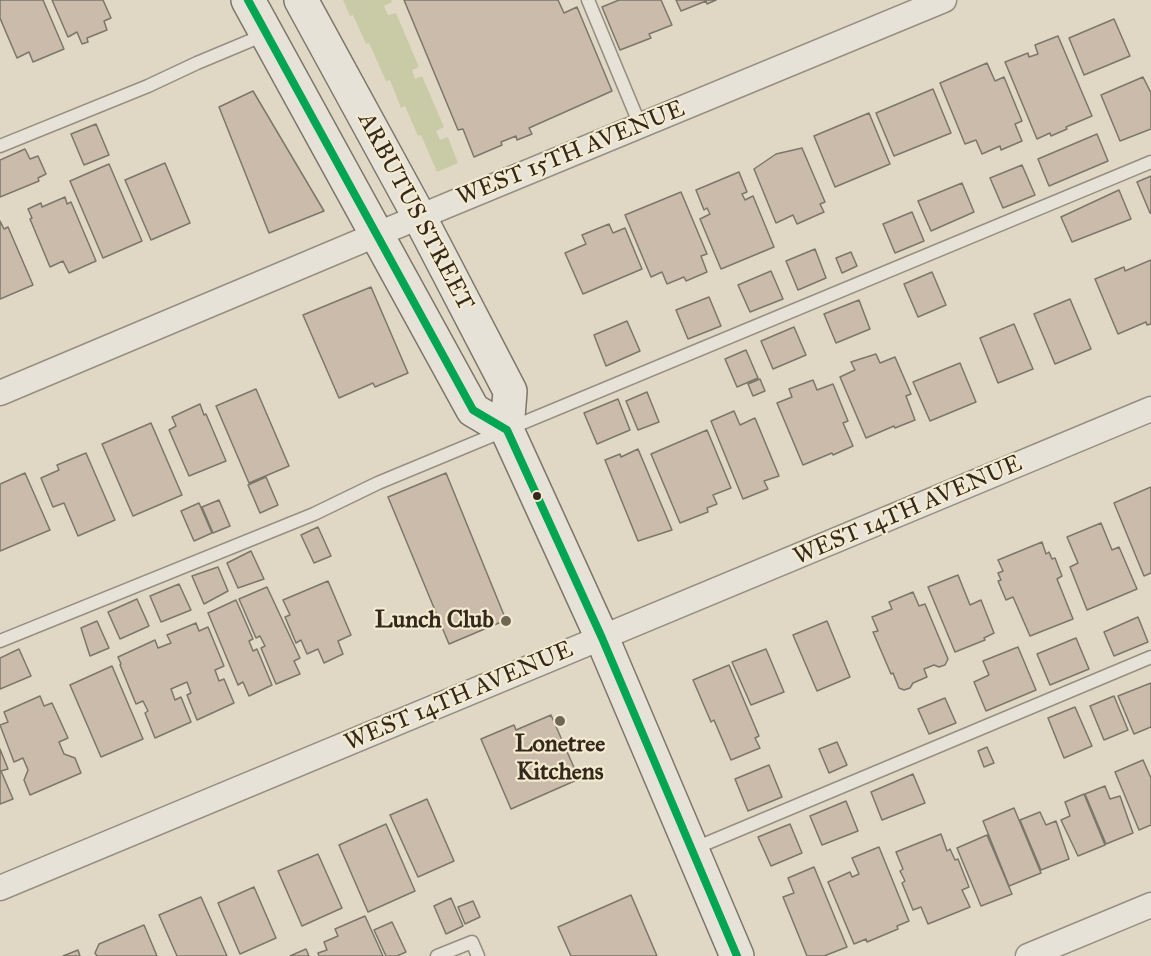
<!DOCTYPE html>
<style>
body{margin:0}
canvas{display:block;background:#e0d8c4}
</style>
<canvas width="1151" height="956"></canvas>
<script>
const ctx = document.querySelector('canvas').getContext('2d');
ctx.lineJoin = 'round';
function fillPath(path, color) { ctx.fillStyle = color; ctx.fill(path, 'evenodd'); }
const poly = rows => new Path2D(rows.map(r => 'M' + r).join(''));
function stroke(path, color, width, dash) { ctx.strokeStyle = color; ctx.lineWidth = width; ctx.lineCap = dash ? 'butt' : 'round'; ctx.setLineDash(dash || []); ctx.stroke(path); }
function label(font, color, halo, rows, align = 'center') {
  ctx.font = font + ' "IM FELL Great Primer",serif'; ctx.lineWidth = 4.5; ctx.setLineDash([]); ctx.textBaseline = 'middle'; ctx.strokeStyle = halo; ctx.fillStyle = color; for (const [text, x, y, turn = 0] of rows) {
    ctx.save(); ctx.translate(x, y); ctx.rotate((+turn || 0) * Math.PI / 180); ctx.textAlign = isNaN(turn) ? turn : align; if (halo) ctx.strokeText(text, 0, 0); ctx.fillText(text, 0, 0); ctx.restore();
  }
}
const green = poly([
 [343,0,391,0,392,2,384,6,388,15,396,13,419,67,412,70,415,79,422,76,444,127,436,131,440,140,448,137,458,163,437,172,421,135,418,136,405,106,401,108,390,80,386,81,369,43,366,44,353,15,350,16]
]);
const building = poly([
 [0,0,43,0,64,49,33,62,29,52,17,58,0,18,0,0],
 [52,0,103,0,111,18,104,21,107,30,87,38,88,42,82,44,77,32,68,37,52,0],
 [404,0,558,0,564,13,577,7,612,91,529,128,532,134,517,140,516,136,501,142,502,145,474,157,463,129,458,130,404,0],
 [619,0,661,0,672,25,649,34,651,38,620,50,602,7,619,0],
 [676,0,716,0,707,4,706,1,681,11,676,0],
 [1114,19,1130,56,1084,75,1069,38,1114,19],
 [1058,36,1092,116,1066,127,1067,129,1051,136,1050,133,1037,139,1005,62,1028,53,1029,57,1038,54,1035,45,1058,36],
 [987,63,995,81,1004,77,1022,121,1015,124,1022,141,1001,150,1000,146,982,154,976,140,965,144,940,83,987,63],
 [1143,77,1151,93,1151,129,1120,141,1101,95,1143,77],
 [933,89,951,133,894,156,876,113,933,89],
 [253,91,324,211,269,233,219,107,253,91],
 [869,113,890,164,835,187,814,136,869,113],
 [96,124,109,155,84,165,71,134,96,124],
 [1097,134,1108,161,1049,186,1038,159,1097,134],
 [802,148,825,202,820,204,824,212,797,224,793,215,776,223,754,169,776,154,802,148],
 [25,149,30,159,38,156,46,174,38,178,39,181,0,197,0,160,25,149],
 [165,163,190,223,151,240,125,180,165,163],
 [109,164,142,241,103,258,70,181,109,164],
 [1022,165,1035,195,1003,208,990,178,1022,165],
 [739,172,747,192,742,194,745,200,753,196,774,247,721,269,700,219,710,214,707,208,704,210,696,190,739,172],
 [1151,176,1151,213,1150,213,1137,182,1151,176],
 [962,183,974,212,931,231,918,201,962,183],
 [1119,190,1131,219,1072,242,1061,217,1119,190],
 [681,192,707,254,701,256,707,272,686,281,684,277,667,284,662,272,651,277,625,215,681,192],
 [65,197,67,204,71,202,96,261,69,273,63,261,50,267,30,219,32,218,28,209,41,203,42,207,65,197],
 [912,212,924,241,895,253,883,224,912,212],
 [0,221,4,229,8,227,33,285,0,299,0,221],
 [609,224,613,233,625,228,642,269,583,294,565,253,586,244,582,235,609,224],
 [815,249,826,278,798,290,786,261,815,249],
 [851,252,857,266,842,273,836,258,851,252],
 [1151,260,1151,324,1147,325,1146,322,1118,334,1095,279,1124,267,1125,271,1151,260],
 [771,271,783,299,750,312,738,285,771,271],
 [932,272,946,305,918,317,904,284,932,272],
 [371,287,408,373,375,387,373,383,339,398,303,315,371,287],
 [709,297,721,326,688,339,676,310,709,297],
 [1070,299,1091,349,1055,364,1034,314,1070,299],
 [859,300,870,329,836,343,824,314,859,300],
 [627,321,640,351,606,366,594,335,627,321],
 [1014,324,1033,369,998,383,980,338,1014,324],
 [794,327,806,355,773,369,761,341,794,327],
 [746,350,758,378,737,387,725,359,746,350],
 [876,354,880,363,895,357,911,394,906,396,915,420,895,428,894,426,866,438,840,377,855,370,851,362,876,354],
 [960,363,976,402,930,421,913,382,960,363],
 [760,379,765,391,753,396,748,384,760,379],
 [813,380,817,390,833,384,848,421,843,423,853,446,833,455,832,453,803,465,777,403,792,397,789,389,813,380],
 [256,389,289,466,249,483,216,406,256,389],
 [647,392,659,422,638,430,626,401,647,392],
 [618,399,630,430,597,444,584,413,618,399],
 [200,404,204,415,206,414,226,461,189,476,169,430,176,426,172,417,200,404],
 [734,411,740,425,755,418,779,476,764,481,768,489,743,499,711,421,734,411],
 [151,423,182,495,133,516,102,444,151,423],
 [707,430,731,488,713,495,717,504,707,508,708,512,680,523,651,454,707,430],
 [638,449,672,530,638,541,605,460,620,454,621,457,638,449],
 [86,453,115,520,78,536,64,503,53,507,41,478,59,470,57,465,86,453],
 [25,473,50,530,0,551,0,484,25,473],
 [446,473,506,620,449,644,388,497,446,473],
 [266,477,278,505,260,513,248,485,266,477],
 [1151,487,1151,573,1144,576,1114,503,1151,487],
 [219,500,230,526,213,533,202,507,219,500],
 [199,503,212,533,194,541,181,511,199,503],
 [1101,523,1112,550,1119,547,1137,589,1087,610,1070,567,1078,563,1067,537,1101,523],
 [318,527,331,556,314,563,301,535,318,527],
 [1042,542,1046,554,1049,552,1052,559,1055,558,1062,576,1057,579,1073,619,1030,636,1013,597,1006,600,998,581,1001,580,998,573,1003,571,998,560,1042,542],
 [251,551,264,579,238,588,227,563,251,551],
 [218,567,228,591,204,604,192,576,218,567],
 [958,575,970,605,981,600,994,633,984,638,985,640,955,652,928,587,958,575],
 [328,581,351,635,338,641,343,654,324,663,318,649,307,654,301,640,296,643,285,617,290,615,283,600,328,581],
 [179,584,191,610,161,622,150,596,179,584],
 [267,587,300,658,294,661,300,674,276,684,261,648,265,646,260,636,256,638,239,599,267,587],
 [913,592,919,606,925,604,948,659,945,665,939,667,934,665,924,669,927,677,913,683,910,688,904,690,899,688,893,673,891,674,873,632,878,631,872,617,892,609,889,602,913,592],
 [137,599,149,626,120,639,108,612,137,599],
 [236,600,253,639,249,641,253,651,257,649,272,685,249,696,243,682,238,685,208,613,236,600],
 [1138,617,1148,642,1114,656,1104,632,1138,617],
 [97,621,109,648,90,656,81,628,97,621],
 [827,621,850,677,817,691,793,635,827,621],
 [196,623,199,631,208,627,224,666,215,670,219,681,224,679,234,703,197,720,187,695,191,693,187,682,171,689,175,700,181,697,191,722,155,738,145,713,148,711,143,701,136,704,120,665,121,664,118,657,155,640,158,648,171,643,167,635,196,623],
 [1076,638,1089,669,1050,685,1037,654,1076,638],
 [1018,647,1036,690,986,711,974,682,989,675,983,661,1018,647],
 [19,649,31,676,0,689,0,658,19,649],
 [766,649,784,692,751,705,732,662,766,649],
 [729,665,759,736,755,738,760,748,731,760,714,720,711,722,693,680,729,665],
 [112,666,143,739,101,757,70,685,112,666],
 [1151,683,1151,727,1134,734,1118,696,1151,683],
 [40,696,44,706,52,703,68,738,59,742,64,754,75,758,81,773,30,795,24,780,28,770,23,758,14,762,0,725,8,722,4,712,40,696],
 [1114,696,1128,730,1104,740,1090,706,1114,696],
 [945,698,956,723,929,734,918,709,945,698],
 [1075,707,1092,746,1064,758,1048,718,1075,707],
 [551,715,579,779,511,809,481,739,514,725,516,730,551,715],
 [837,742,847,765,829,773,819,749,837,742],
 [987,747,994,763,984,767,978,751,987,747],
 [0,749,8,769,1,771,13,799,0,804,0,749],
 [1143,760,1151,778,1151,825,1139,830,1115,772,1143,760],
 [769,765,782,797,748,811,735,779,769,765],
 [913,774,925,803,882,820,871,792,913,774],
 [1105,786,1110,799,1120,796,1133,833,1106,844,1085,794,1105,786],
 [1084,794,1105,845,1078,856,1061,820,1070,816,1065,802,1084,794],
 [427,799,454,861,418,877,390,815,427,799],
 [846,801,858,831,822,845,810,816,846,801],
 [1014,808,1041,873,1009,886,983,821,1014,808],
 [1040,812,1046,825,1056,821,1069,859,1041,870,1020,820,1040,812],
 [386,824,415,891,368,912,339,845,386,824],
 [790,824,802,853,771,866,758,837,790,824],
 [941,834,947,851,950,849,955,860,958,859,969,887,962,890,970,907,928,924,921,907,913,910,902,883,905,881,900,871,903,869,896,852,941,834],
 [987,835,1012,894,981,906,957,848,987,835],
 [879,847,909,921,897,926,898,929,867,942,866,939,854,944,828,882,850,872,852,877,859,874,852,858,879,847],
 [318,854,342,908,302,926,278,871,318,854],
 [814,867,847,947,824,956,807,956,783,897,794,893,788,878,814,867],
 [254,887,276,938,240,954,218,903,254,887],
 [631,895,657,956,571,956,558,927,631,895],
 [201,897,227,956,177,956,159,915,201,897],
 [451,898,463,926,446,934,434,906,451,898],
 [473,901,480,917,465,924,458,907,473,901],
 [365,916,383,956,319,956,318,953,327,950,324,942,338,936,335,929,365,916],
 [392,922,406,952,397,956,386,956,374,930,392,922],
 [144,925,157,956,97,956,95,953,99,944,144,925],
 [306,949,309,956,290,956,306,949],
 [78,950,80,956,63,956,78,950]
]);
const lane = poly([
 [588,0,640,125],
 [0,146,148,86,197,63,264,35],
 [0,641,314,514,378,483,1151,162],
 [693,849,1151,657],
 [437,956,472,942,478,956]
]);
const street = poly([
 [0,393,378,234,944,0],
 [0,888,1151,409],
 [1028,956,1151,905]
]);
const secondary = poly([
 [248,0,473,410,507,430],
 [301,0,420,218,510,391,507,430,602,638,737,956]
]);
const bus1 = poly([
 [248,0,473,410,507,430,602,638,737,956]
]);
const markers = [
 [537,496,5,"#33281b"],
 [506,621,6,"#706656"],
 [560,721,6,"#706656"]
];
const streetNames = [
 ["WEST 15TH AVENUE",571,154,-22],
 ["ARBUTUS STREET",415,212,62],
 ["WEST 14TH AVENUE",908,511,-23],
 ["WEST 14TH AVENUE",459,697,-23]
];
const poiNames = [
 ["Lunch Club",494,621],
 ["Lonetree",560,745,"center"],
 ["Kitchens",560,773,"center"]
];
fillPath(green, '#c9cba7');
fillPath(building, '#cbbbaa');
stroke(building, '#7c776b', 1.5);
stroke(lane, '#958f82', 15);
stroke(street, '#958f82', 27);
stroke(secondary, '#7c776b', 36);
stroke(lane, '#e7e2d8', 12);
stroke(street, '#e7e2d8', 24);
stroke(secondary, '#e7e2d8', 33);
stroke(bus1, '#00a651', 8);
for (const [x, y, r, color] of markers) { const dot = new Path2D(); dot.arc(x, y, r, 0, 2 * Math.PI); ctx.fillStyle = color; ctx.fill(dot); stroke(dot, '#f3ead0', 2); }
label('24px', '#33281b', '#f3ead0', streetNames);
label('bold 24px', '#33281b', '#f3ead0', poiNames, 'right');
</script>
